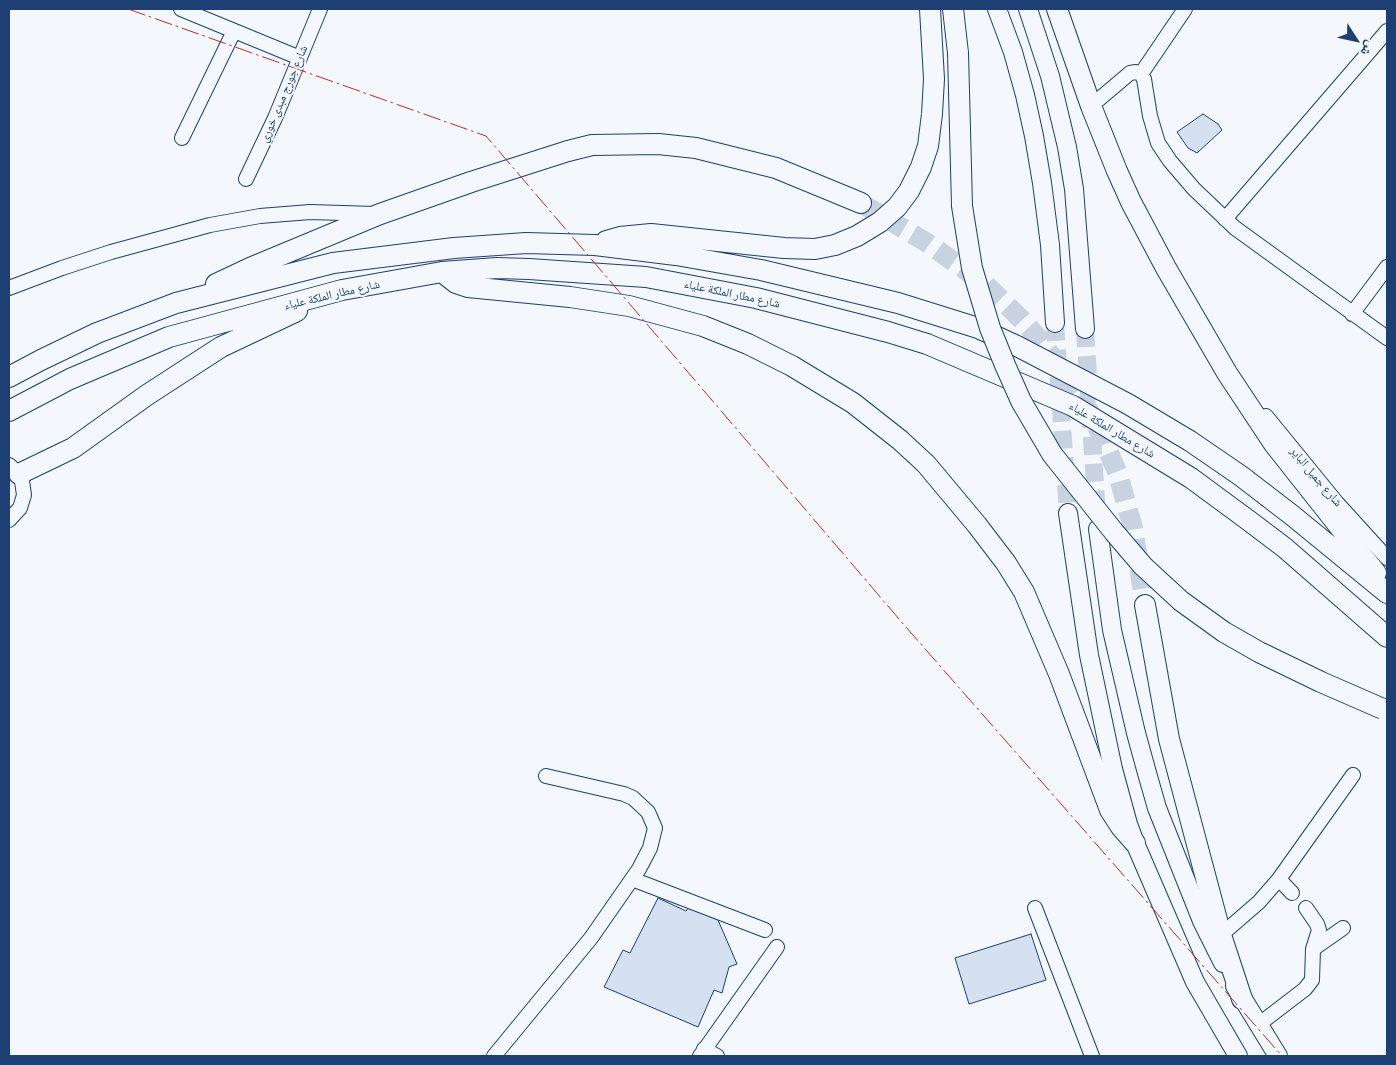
<!DOCTYPE html>
<meta charset="utf-8">
<style>
body{margin:0}
#map{position:relative;width:1396px;height:1065px;overflow:hidden;background:#f4f7fb;font-family:"IBM Plex Sans","Noto Naskh Arabic",sans-serif}
canvas{display:block}
.frame{position:absolute;inset:0;border:10px solid #1d3f73;pointer-events:none}
.north{position:absolute;left:1331px;top:15px;width:50px;height:50px;-webkit-text-stroke:4px #f4f7fb;paint-order:stroke;rotate:125deg;font-size:14px;font-weight:700;line-height:20px;text-align:center;color:#1d3f73}
.north::after{content:'';display:block;margin:auto;width:18px;height:22px;background:#1d3f73;clip-path:polygon(50% 0,100% 100%,50% 72%,0 100%)}
</style>
<div id="map">
<canvas width="1396" height="1065"></canvas>
<div class="frame"></div>
<div class="north">ش</div>
</div>
<script>
const ctx = document.querySelector('canvas').getContext('2d');
ctx.lineJoin = 'round';
function fillPath(path, color) { ctx.fillStyle = color; ctx.fill(path, 'evenodd'); }
const poly = rows => new Path2D(rows.map(r => 'M' + r).join(''));
function stroke(path, color, width, dash) { ctx.strokeStyle = color; ctx.lineWidth = width; ctx.lineCap = dash ? 'butt' : 'round'; ctx.setLineDash(dash || []); ctx.stroke(path); }
function label(font, color, halo, rows, align = 'center') {
  ctx.font = font + ' "IBM Plex Sans","Noto Naskh Arabic",sans-serif'; ctx.lineWidth = 4; ctx.setLineDash([]); ctx.textBaseline = 'middle'; ctx.strokeStyle = halo; ctx.fillStyle = color; for (const [text, x, y, turn = 0] of rows) {
    ctx.save(); ctx.translate(x, y); ctx.rotate((+turn || 0) * Math.PI / 180); ctx.textAlign = isNaN(turn) ? turn : align; if (halo) ctx.strokeText(text, 0, 0); ctx.fillText(text, 0, 0); ctx.restore();
  }
}
const building = poly([
 [1203,114,1218,124,1222,130,1197,153,1188,148,1177,132,1203,114],
 [658,898,686,911,689,907,718,920,737,964,729,967,722,993,714,990,698,1027,604,987,623,950,630,953,658,898],
 [1031,934,1046,980,969,1004,955,958,1031,934]
]);
const majorTunnel = poly([
 [1055,323,1068,513],
 [1085,329,1097,516]
]);
const highwayTunnel = poly([
 [861,203,929,244,986,285,1022,320,1040,340,1067,378,1082,398,1101,434,1118,474,1133,528,1145,605]
]);
const minor = poly([
 [181,9,300,58],
 [1141,74,1185,9],
 [1091,106,1130,73,1136,72,1141,74,1144,79,1150,116,1158,143,1170,161,1194,189,1235,228,1387,338],
 [182,138,234,31],
 [246,179,275,118,320,9],
 [1225,219,1387,31],
 [9,288,62,268,111,252,210,225,260,216,310,212,375,214],
 [1352,314,1387,267],
 [1266,416,1337,503,1387,558],
 [9,465,19,474,22,481,24,495,20,508,9,520],
 [632,879,765,930],
 [1279,879,1292,893],
 [1035,908,1092,1056],
 [1221,935,1259,902,1279,879,1353,775],
 [1313,949,1343,928],
 [1258,1025,1305,989,1312,980,1313,949,1319,930,1317,924,1306,908],
 [704,1049,717,1056],
 [494,1056,591,938,639,869,650,848,655,828,648,812,633,798,624,794,546,776],
 [700,1056,777,947]
]);
const major = poly([
 [997,9,1013,52,1025,95,1034,136,1042,183,1050,245,1055,323],
 [1028,9,1050,76,1067,147,1074,189,1085,329],
 [1068,513,1089,655,1113,769,1128,824,1135,843,1195,982,1238,1056],
 [1098,529,1112,630,1136,733,1147,773,1157,808,1202,921,1223,963],
 [1235,986,1278,1056]
]);
const highway = poly([
 [953,9,958,53],
 [1057,9,1091,106,1117,171,1131,202,1166,268,1227,373,1274,444,1376,573],
 [606,241,620,237,651,234,784,248,815,249,835,245,857,236,880,222,897,207,909,191,921,167,928,146,932,114,934,79,930,9],
 [442,272,456,283,468,287,570,297,629,306,703,326,748,344,792,366,853,403,900,440,926,464,977,525,1006,563,1024,592,1059,674,1110,810,1121,827,1135,843],
 [216,284,250,268,380,214,471,182,568,151,592,145,658,144,696,148,776,168,861,203],
 [9,377,41,360,97,333,176,303,333,263,454,248,526,243,595,245,676,255,761,270,898,303,978,328,1017,346,1128,404,1190,441,1241,476,1293,516,1387,593],
 [9,411,70,379,169,337,342,290,442,272,497,268,529,269,646,277,756,298,888,332,927,344,1073,406,1191,478,1248,520,1285,548,1387,637],
 [19,474,73,448,147,395,221,347,297,311],
 [1145,605,1169,739,1221,935,1242,999]
]);
const highwayBridge = poly([
 [958,53,962,206,972,268,990,328,1005,365,1021,401,1052,454,1114,532,1143,566,1181,601,1224,632,1259,652,1321,682,1383,709]
]);
const power = poly([
 [128,9,486,136,905,626,1282,1056]
]);
const streetNames = [
 ["شارع جورج مبدى خوري",284,94,-67],
 ["شارع مطار الملكة علياء",732,294,12],
 ["شارع مطار الملكة علياء",332,295,-13],
 ["شارع مطار الملكة علياء",1112,430,31],
 ["شارع جميل الباير",1316,477,50]
];
fillPath(building, '#d5e0f0');
stroke(building, '#1d3f73', 1);
stroke(majorTunnel, '#c9d2e0', 18, [18, 9]);
stroke(highwayTunnel, '#c9d2e0', 20, [20, 10]);
stroke(minor, '#1d3f73', 16);
stroke(major, '#1d3f73', 20);
stroke(highway, '#1d3f73', 22);
stroke(minor, '#f4f7fb', 14);
stroke(major, '#f4f7fb', 18);
stroke(highway, '#f4f7fb', 20);
stroke(highwayBridge, '#1d3f73', 22, []);
stroke(highwayBridge, '#f4f7fb', 20);
stroke(power, '#c62828', 1, [18, 4, 2.5, 4]);
label('12px', '#1d3f73', '#f4f7fb', streetNames);
</script>
